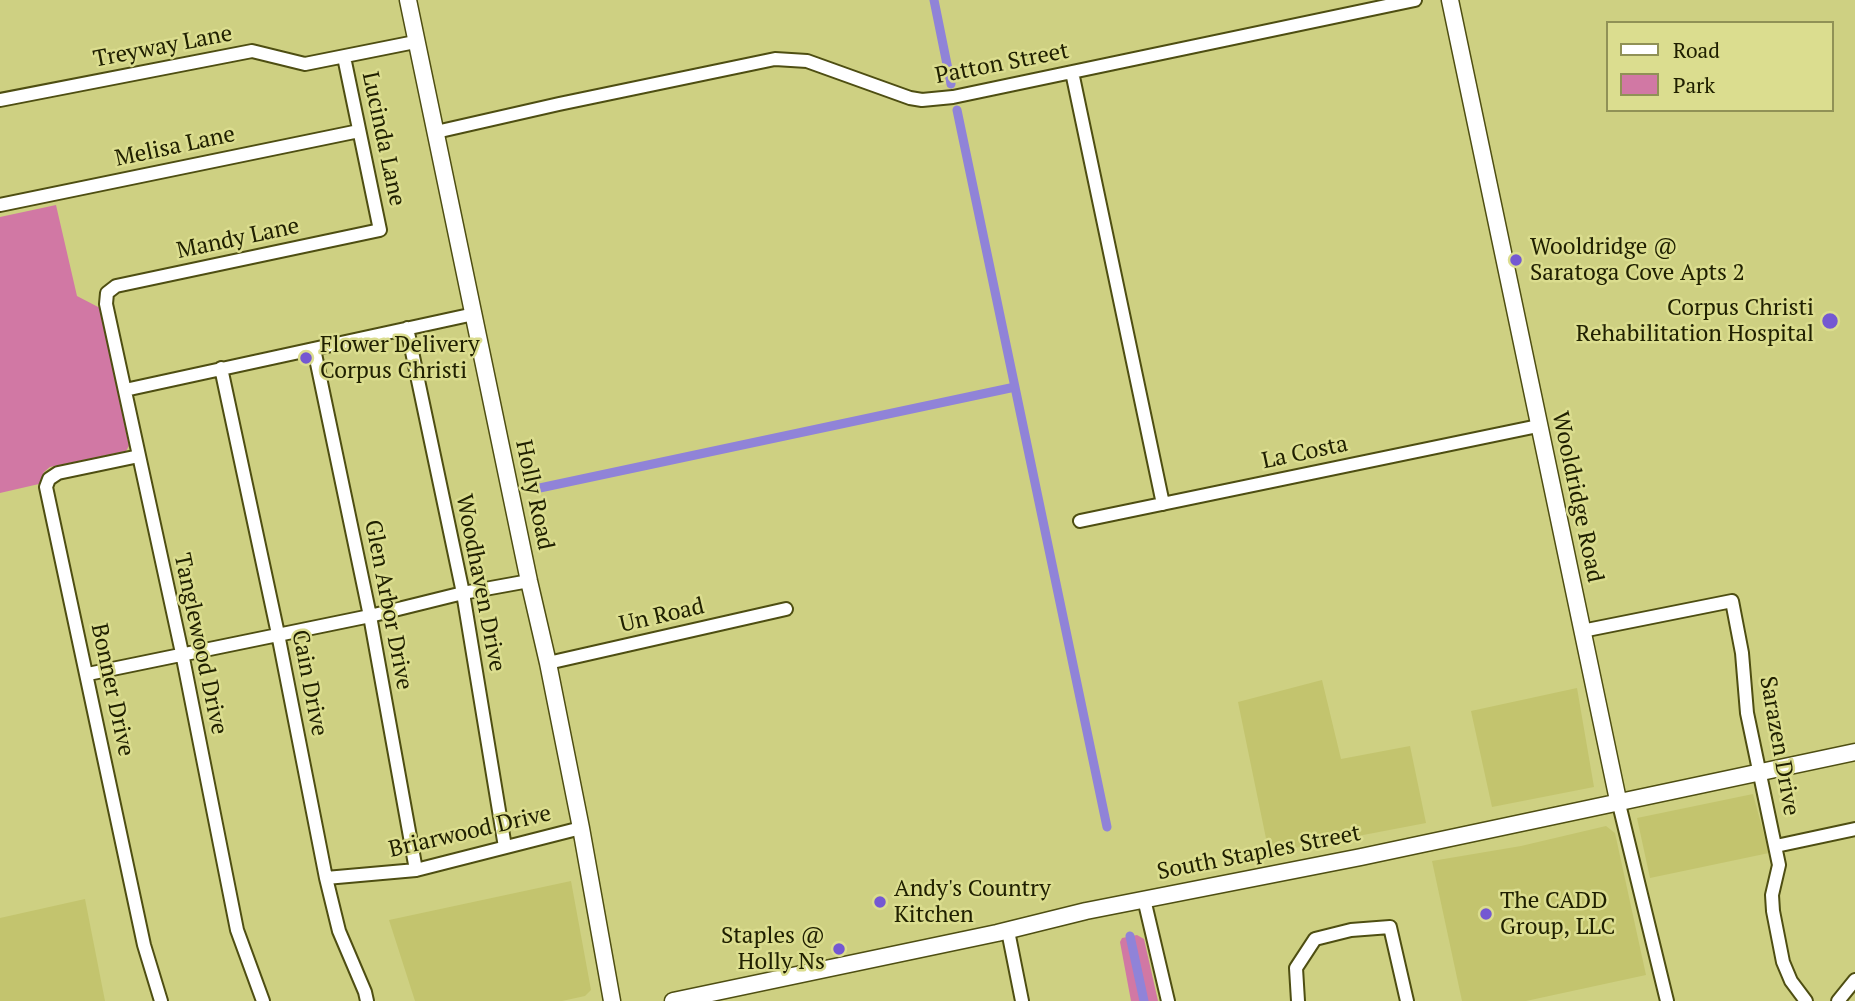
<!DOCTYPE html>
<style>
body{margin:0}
#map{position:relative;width:1855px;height:1001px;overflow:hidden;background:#ced082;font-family:"PT Serif",serif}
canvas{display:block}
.legend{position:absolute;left:1606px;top:21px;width:228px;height:91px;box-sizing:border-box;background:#dbdd8f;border:2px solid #909156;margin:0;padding:9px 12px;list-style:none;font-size:21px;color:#202001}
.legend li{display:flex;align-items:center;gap:14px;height:35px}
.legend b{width:35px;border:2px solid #909156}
</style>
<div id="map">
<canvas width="1855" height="1001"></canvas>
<ul class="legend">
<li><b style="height:9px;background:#fff"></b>Road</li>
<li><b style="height:19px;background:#d178a4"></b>Park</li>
</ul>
</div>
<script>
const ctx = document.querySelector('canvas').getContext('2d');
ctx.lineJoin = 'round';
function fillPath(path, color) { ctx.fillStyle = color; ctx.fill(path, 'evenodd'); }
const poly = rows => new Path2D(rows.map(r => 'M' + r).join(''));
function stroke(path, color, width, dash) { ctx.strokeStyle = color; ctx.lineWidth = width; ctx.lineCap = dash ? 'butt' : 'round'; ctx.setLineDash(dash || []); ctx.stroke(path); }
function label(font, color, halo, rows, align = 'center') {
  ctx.font = font + ' "PT Serif",serif'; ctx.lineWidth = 5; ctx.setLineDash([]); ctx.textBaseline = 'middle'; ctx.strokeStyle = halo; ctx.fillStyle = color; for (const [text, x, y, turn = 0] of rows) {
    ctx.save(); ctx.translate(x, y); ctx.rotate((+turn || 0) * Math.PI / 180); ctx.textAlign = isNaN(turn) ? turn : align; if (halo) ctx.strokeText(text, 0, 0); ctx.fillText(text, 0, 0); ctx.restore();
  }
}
const built = poly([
 [1322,680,1341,759,1410,746,1426,823,1269,853,1238,702],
 [1577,688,1594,787,1492,807,1471,711],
 [1753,794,1769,853,1650,878,1637,818],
 [1606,826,1615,833,1646,975,1526,1001,1462,1001,1432,861,1521,846],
 [571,881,591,990,585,996,562,1001,415,1001,389,920],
 [85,899,105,1001,0,1001,0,918]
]);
const green = poly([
 [56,205,77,296,100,308,129,446,126,451,50,467,44,472,39,484,0,493,0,217],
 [1137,935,1144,939,1158,1001,1131,1001,1120,942,1122,938]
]);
const canal = poly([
 [934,0,951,84],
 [957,110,1107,827],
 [535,489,1015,387],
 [1130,936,1144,1001]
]);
const minor = poly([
 [1072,72,1163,504],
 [0,100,252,51,305,64,415,42],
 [436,132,559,104,775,59,807,61,910,98,922,100,953,97,1415,0],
 [0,205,359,131],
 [407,328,463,593,505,847],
 [314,349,370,616,416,870],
 [221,368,278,634,326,878,339,931,365,992,367,1001],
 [125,390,474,314],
 [139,456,58,473,49,479,46,487,144,945,161,1001],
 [1080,521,1538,426],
 [1582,631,1732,601,1742,653,1747,713,1779,865,1772,895,1773,911,1783,962,1791,981,1806,1001],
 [548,663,786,609],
 [88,674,370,616,463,593,529,581],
 [1618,800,1667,1001],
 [1776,846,1855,829],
 [326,878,416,870,581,828],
 [1144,899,1168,1001],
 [1008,931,1022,1001],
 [263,1001,237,930,182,653,106,304,107,293,116,286,380,230,344,57],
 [1298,1001,1296,968,1315,939,1351,930,1390,927,1407,1001],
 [1838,1001,1855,980]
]);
const major = poly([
 [408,0,529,581,548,663,581,828,612,1001],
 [1450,0,1618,800],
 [673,1001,997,933,1086,911,1361,857,1855,752]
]);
const markers = [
 [1516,260,7,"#7458d2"],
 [1830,321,9,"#7458d2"],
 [306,358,7,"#7458d2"],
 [880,902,7,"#7458d2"],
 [1486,914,7,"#7458d2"],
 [839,949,7,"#7458d2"]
];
const streetNames = [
 ["Treyway Lane",163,47,-11],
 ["Patton Street",1002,64,-11],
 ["Lucinda Lane",383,139,78],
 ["Melisa Lane",175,147,-12],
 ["Mandy Lane",238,239,-12],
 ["La Costa",1305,453,-12],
 ["Holly Road",534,495,78],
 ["Wooldridge Road",1577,497,78],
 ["Woodhaven Drive",480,583,79],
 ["Glen Arbor Drive",388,605,79],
 ["Un Road",662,616,-13],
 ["Tanglewood Drive",200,644,78],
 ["Cain Drive",309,683,79],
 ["Bonner Drive",112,690,78],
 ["Sarazen Drive",1779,746,80],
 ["Briarwood Drive",470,832,-13],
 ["South Staples Street",1259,853,-11]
];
const poiNames = [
 ["Wooldridge @",1530,247],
 ["Saratoga Cove Apts 2",1530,273],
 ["Corpus Christi",1814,308,"right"],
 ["Rehabilitation Hospital",1814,334,"right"],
 ["Flower Delivery",320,345],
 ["Corpus Christi",320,371],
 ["Andy's Country",894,889],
 ["Kitchen",894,915],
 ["The CADD",1500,901],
 ["Group, LLC",1500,927],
 ["Staples @",825,936,"right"],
 ["Holly Ns",825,962,"right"]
];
fillPath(built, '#c3c46e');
fillPath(green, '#d178a4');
stroke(canal, '#9083d8', 9);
stroke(minor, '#4e4e12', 16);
stroke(major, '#4e4e12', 19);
stroke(minor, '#fff', 12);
stroke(major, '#fff', 16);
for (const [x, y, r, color] of markers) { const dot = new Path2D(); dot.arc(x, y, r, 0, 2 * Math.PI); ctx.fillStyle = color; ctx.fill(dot); stroke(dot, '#dbdd8f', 2.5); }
label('23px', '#202001', '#dbdd8f', streetNames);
label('23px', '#202001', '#dbdd8f', poiNames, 'left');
</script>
